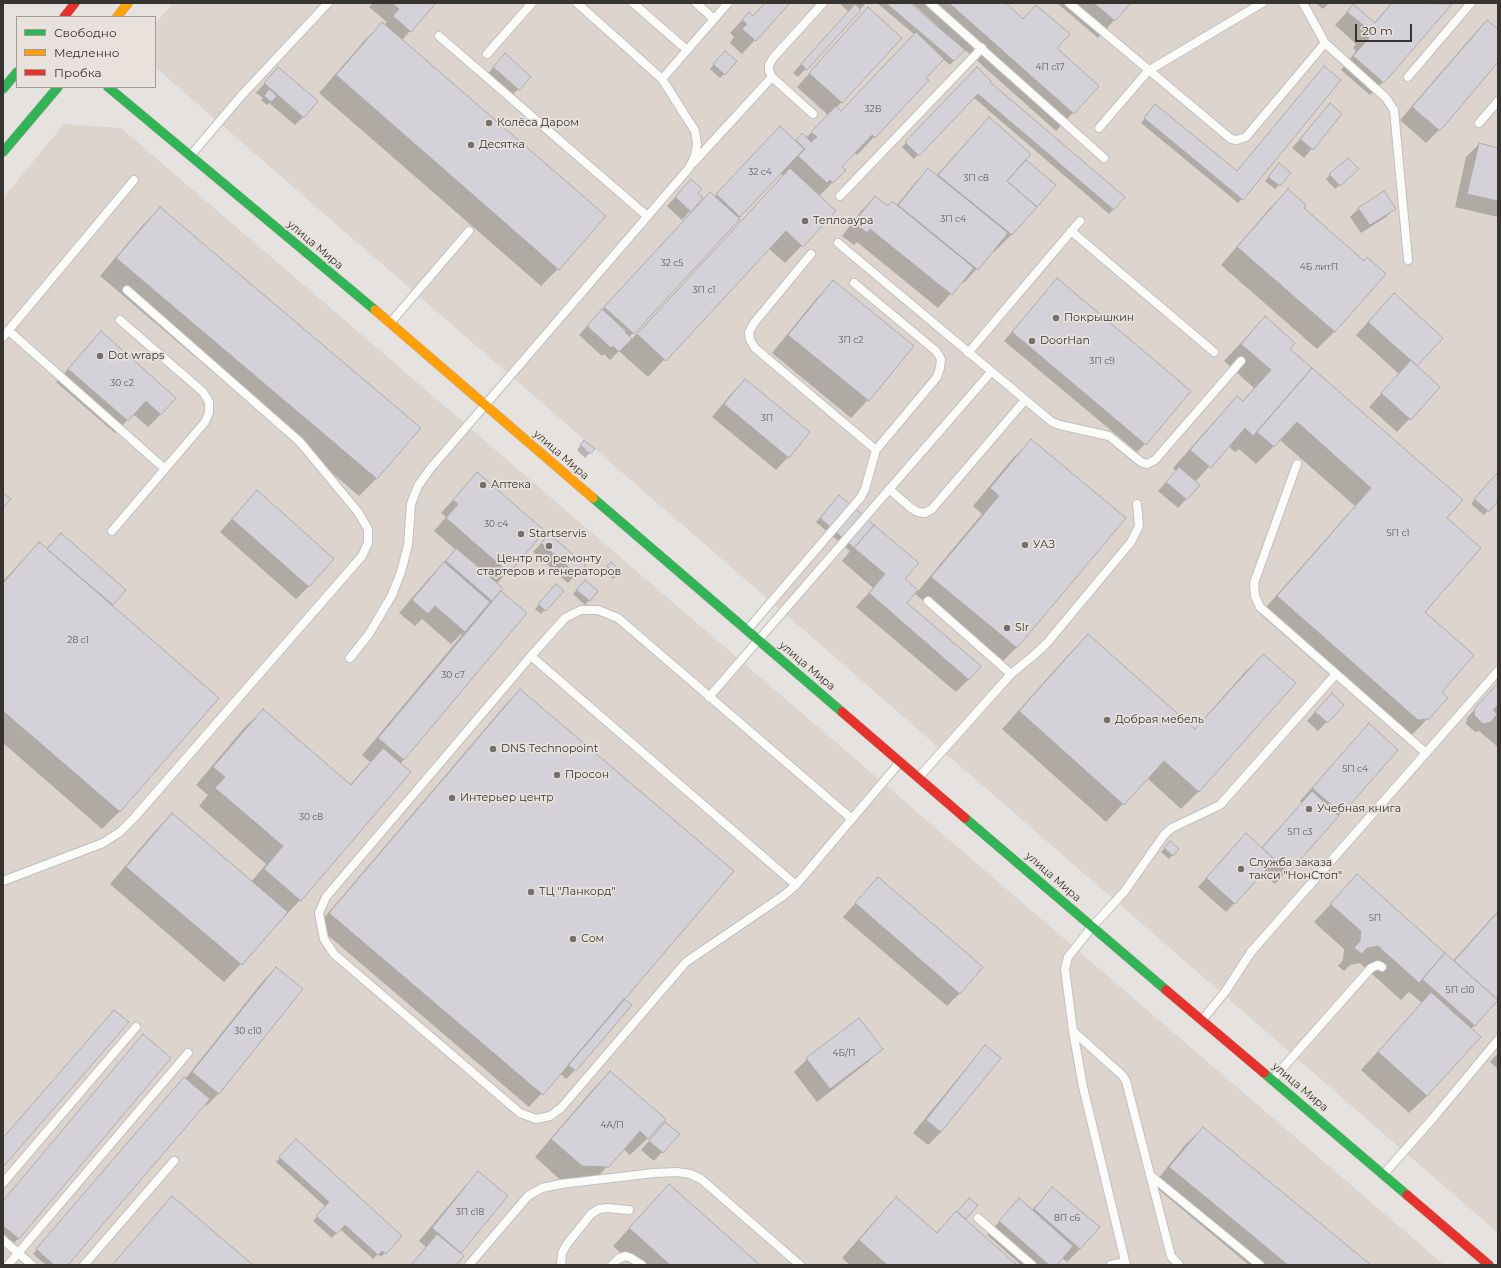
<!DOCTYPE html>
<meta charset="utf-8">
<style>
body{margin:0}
#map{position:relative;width:1501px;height:1268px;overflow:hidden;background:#e6e2df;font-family:Montserrat,sans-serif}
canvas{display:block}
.frame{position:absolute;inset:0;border:4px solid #363331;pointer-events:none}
.legend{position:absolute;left:16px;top:16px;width:140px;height:72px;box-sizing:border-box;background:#e9e2dc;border:1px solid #a19c98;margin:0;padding:5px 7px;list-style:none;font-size:12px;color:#363331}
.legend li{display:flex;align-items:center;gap:8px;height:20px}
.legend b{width:20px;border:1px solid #a19c98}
.scale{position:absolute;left:1355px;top:24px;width:57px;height:18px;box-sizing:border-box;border:2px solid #363331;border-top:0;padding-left:5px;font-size:12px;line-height:14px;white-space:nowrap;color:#363331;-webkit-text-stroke:3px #e9e2dc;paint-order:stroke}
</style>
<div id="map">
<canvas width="1501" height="1268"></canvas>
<div class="frame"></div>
<ul class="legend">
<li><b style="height:5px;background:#30b455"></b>Свободно</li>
<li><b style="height:5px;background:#ff9f0a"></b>Медленно</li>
<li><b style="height:5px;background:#e5322d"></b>Пробка</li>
</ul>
<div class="scale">20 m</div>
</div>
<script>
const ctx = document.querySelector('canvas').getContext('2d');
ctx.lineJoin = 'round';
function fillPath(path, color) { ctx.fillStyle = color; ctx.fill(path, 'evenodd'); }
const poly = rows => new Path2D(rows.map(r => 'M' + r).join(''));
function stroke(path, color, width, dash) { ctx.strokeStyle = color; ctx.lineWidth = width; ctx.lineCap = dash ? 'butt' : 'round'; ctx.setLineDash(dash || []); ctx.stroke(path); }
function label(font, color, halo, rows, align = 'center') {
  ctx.font = font + ' Montserrat,sans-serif'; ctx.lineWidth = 3.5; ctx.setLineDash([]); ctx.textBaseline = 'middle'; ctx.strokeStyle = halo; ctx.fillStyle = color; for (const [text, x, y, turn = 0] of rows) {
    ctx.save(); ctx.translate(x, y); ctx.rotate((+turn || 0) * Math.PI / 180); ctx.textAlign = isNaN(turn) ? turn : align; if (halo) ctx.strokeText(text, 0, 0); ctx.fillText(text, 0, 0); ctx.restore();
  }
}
const built = poly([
 [173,3,1498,3,1498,1233,155,67,155,24],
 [64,124,121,128,1444,1265,3,1265,3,198]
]);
const shadow = poly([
 [373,3,435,3,402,40,558,269,541,286,319,93,365,40,382,23,384,25,387,22,369,7],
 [765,3,789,3,742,54,730,43,734,37,730,33,749,13,753,17],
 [839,3,866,3,798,77,793,73,849,12],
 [877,3,908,3,938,28,939,27,912,3,1004,3,1097,86,1056,131,964,49,950,65,943,59,925,78,927,80,874,137,857,155,854,152,841,167,833,182,819,196,835,211,785,263,768,248,648,377,619,351,610,360,604,354,602,356,579,335,693,211,714,197,767,141,795,142,802,135,806,138,828,115,797,87,855,22,900,38,836,108,840,112,914,34],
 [780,173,784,176,631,340,629,337],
 [1057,3,1130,3,1098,38],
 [1315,3,1329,3,1323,9],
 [1392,3,1450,4,1383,82,1370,95,1341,70,1356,51,1353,48,1356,44,1335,25,1353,5,1374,23],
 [1487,21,1498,31,1498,61,1439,130,1426,143,1400,120,1474,34],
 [721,56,724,74,720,78,710,69],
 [497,63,518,89,510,98,486,76],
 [1324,67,1242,199,1238,203,1141,123,1151,110,1237,172],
 [977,69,988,82,1124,198,1109,214,973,97,914,159,902,147],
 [270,77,303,117,295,125,269,103,267,105,261,100,263,98,256,93],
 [1330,105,1341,114,1304,158,1292,148],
 [989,118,1025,160,1054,185,1011,235,994,252,992,251,964,283,962,281,938,308,857,242,854,245,842,236,862,210,875,197,888,207,896,206,915,183,928,170,936,176,972,136],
 [1479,144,1498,149,1498,217,1455,207,1466,157],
 [1275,168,1289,173,1275,189,1265,181],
 [1354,173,1335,189,1326,179,1330,175],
 [683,189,696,193,690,211,682,220,667,206],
 [1288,191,1302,209,1363,262,1367,258,1335,331,1317,349,1221,265,1270,208],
 [160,208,420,428,376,479,359,496,100,276,143,225],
 [1359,208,1394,208,1386,217,1361,233,1350,217],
 [1057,280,1145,444,1137,452,1004,341],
 [833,281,868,400,851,418,772,353,816,299],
 [1381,308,1416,366,1439,387,1397,432,1369,407,1399,374,1356,335],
 [1265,317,1289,349,1462,500,1446,518,1424,612,1440,692,1428,718,1411,736,1400,736,1260,614,1355,506,1280,440,1256,464,1239,449,1235,452,1228,446,1195,482,1199,485,1178,508,1158,491,1176,471,1173,468,1220,415,1237,397,1242,402,1254,388,1224,361],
 [101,333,161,414,148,427,133,414,115,433,56,382],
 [745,380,788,457,776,470,712,417,732,393],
 [1031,441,1124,518,1016,648,999,665,914,593,906,603,969,679,956,692,856,607,873,588,842,561,850,551,816,522,835,500,904,579,918,591,982,514,973,506,1013,458],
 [584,442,593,449,585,458,577,450],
 [477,473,508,572,496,584,492,599,493,601,501,592,404,759,300,900,224,982,110,884,155,831,172,814,251,882,266,864,199,806,208,795,196,785,245,727,263,710,350,785,370,762,362,755,462,635,461,634,451,644,422,619,415,626,399,613,431,576,456,550,434,531,446,517,441,513],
 [1498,473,1498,500,1484,515,1471,504],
 [244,505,309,586,296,599,220,532],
 [61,534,125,590,111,606,217,698,119,812,102,829,3,743,3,581,39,543,46,549],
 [549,535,584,565,568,583,533,552],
 [611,564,620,572,613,579,604,571],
 [581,585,597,591,585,605,573,594],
 [552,589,562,591,541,614,535,609],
 [1088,635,1194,730,1245,672,1263,655,1294,683,1198,792,1181,809,1147,778,1106,822,1002,729,1071,652],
 [1498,683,1498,747,1479,731,1475,732,1466,724,1467,718],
 [520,690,623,999,630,1005,575,1070,566,1079,560,1073,529,1107,317,926,507,703],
 [1323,703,1343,705,1318,731,1307,721],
 [1369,725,1341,813,1275,884,1262,873,1226,912,1198,887,1237,843,1261,848,1302,803,1300,801],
 [1170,843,1178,849,1169,859,1161,852],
 [1357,876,1453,961,1498,911,1498,1000,1471,1029,1427,1096,1409,1113,1361,1070,1422,1003,1409,992,1401,1000,1360,963,1350,965,1344,971,1338,966,1343,960,1344,949,1314,922],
 [878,878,960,993,947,1006,843,917],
 [276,968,219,1093,206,1106,204,1105,66,1265,46,1265,33,1254,180,1082,185,1079,263,981],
 [986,1047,941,1132,928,1145,913,1133,973,1060],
 [881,1049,868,1062,817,1102,794,1072,807,1059],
 [1498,1053,1498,1069,1490,1062],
 [170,1058,18,1239,14,1243,3,1233,3,1202],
 [610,1072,648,1138,630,1155,623,1149,591,1184,564,1183,535,1157,593,1089],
 [665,1123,678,1134,654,1161,641,1150],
 [1203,1128,1369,1265,1249,1265,1153,1185,1185,1145],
 [292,1145,385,1253,381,1257,378,1254,373,1259,340,1229,332,1238,313,1221,326,1207,276,1162],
 [478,1173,506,1196,459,1253,455,1265,411,1265,426,1247,419,1241,465,1186],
 [669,1185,759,1265,634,1265,613,1246],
 [1053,1188,1080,1249,1067,1262,1062,1258,1056,1265,1021,1265,987,1235,1019,1200,1031,1211],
 [896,1199,936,1233,956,1213,976,1206,964,1220,1014,1265,850,1265,842,1258,879,1216]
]);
const building = poly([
 [392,3,436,3,411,32,393,16,399,9,392,3],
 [765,3,790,3,756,41,742,29,747,24,742,20,749,12,753,16,765,3],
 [886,3,910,3,965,50,954,61,886,3],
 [949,3,1006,3,1023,19,1036,5,1070,34,1057,48,1099,86,1074,114,949,3],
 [1094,3,1131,3,1115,21,1094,3],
 [1392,3,1452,4,1384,83,1353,56,1369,38,1365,35,1369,30,1347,12,1353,4,1375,23,1392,3],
 [855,4,861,10,807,70,801,64,855,4],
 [868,7,902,38,842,103,809,73,868,7],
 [1487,20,1498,29,1498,62,1440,131,1412,107,1487,20],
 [382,22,606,216,559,270,336,75,382,22],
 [916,32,944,59,926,78,929,80,875,138,872,135,842,167,846,170,833,183,830,180,827,183,798,156,805,149,796,140,802,133,811,142,817,137,811,132,836,106,841,111,916,32],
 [725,51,737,61,725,75,713,64,725,51],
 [505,53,531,77,519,90,493,67,505,53],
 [1324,66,1341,80,1243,200,1144,118,1155,104,1237,171,1324,66],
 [278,67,318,101,304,118,264,83,278,67],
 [977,67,991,81,990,82,1125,197,1114,210,978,94,919,156,905,142,977,67],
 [269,89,277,96,271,102,264,96,269,89],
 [1330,103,1342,114,1313,150,1300,139,1330,103],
 [989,117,1031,154,1007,181,1037,207,1012,235,938,175,989,117],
 [780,126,804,149,740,217,716,194,780,126],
 [1479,143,1498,148,1498,201,1467,194,1479,143],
 [1348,158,1359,169,1340,186,1329,174,1348,158],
 [1026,160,1056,185,1037,207,1007,181,1026,160],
 [1279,163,1291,173,1280,186,1268,177,1279,163],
 [790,168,836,211,803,247,786,231,666,361,637,334,790,168],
 [928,168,1008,233,978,270,898,205,928,168],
 [691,179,702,189,698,193,703,198,691,212,675,197,691,179],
 [1288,189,1306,205,1304,208,1364,261,1367,257,1386,274,1335,332,1237,247,1288,189],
 [1384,191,1396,209,1370,225,1358,208,1384,191],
 [710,192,740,219,634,334,604,307,710,192],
 [875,196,888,206,892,201,974,268,952,295,870,229,867,233,854,222,875,196],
 [160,207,421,428,377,479,116,258,160,207],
 [1057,278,1191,391,1146,445,1012,332,1057,278],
 [833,280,914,346,869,401,788,335,833,280],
 [1394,293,1443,338,1417,366,1368,322,1394,293],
 [602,309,626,331,625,332,632,339,619,352,613,346,611,348,587,326,602,309],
 [1265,316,1295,343,1290,349,1312,368,1253,436,1245,428,1211,468,1190,450,1237,396,1243,401,1271,370,1241,344,1265,316],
 [101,331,176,398,161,415,146,401,128,421,68,369,101,331],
 [1411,360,1440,387,1411,420,1381,393,1411,360],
 [1312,368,1463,500,1447,518,1481,548,1425,612,1474,655,1442,692,1448,698,1429,719,1418,720,1277,596,1371,488,1297,422,1274,447,1257,432,1312,368],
 [745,379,810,432,789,458,724,404,745,379],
 [1031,439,1126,518,1017,648,931,577,999,496,990,488,1031,439],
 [584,440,595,449,590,454,580,445,584,440],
 [1179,467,1200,485,1187,500,1166,482,1179,467],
 [477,472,545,531,509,573,446,518,458,504,453,500,477,472],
 [1498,472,1498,501,1489,512,1474,499,1498,472],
 [257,490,334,559,309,587,232,519,257,490],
 [3,493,11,499,3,508,3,493],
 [839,495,874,525,854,548,820,518,839,495],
 [874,525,919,563,905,579,918,590,907,603,981,666,969,680,869,593,885,574,854,548,874,525],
 [61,533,126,590,113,605,47,549,61,533],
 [549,534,586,565,577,575,541,543,549,534],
 [39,542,219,698,120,812,3,711,3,583,39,542],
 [456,548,503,588,492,601,446,561,456,548],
 [444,562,490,602,465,632,435,606,428,614,412,600,444,562],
 [611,562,622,572,618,576,607,566,611,562],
 [585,580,598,591,590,601,576,590,585,580],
 [556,584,564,591,546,611,538,604,556,584],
 [501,591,527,613,404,760,378,738,501,591],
 [1088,634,1195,729,1263,654,1296,683,1199,792,1164,761,1124,805,1019,711,1088,634],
 [1498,683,1498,705,1493,710,1497,714,1491,722,1483,724,1474,715,1475,708,1498,683],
 [520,689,734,871,543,1095,329,913,520,689],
 [1332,693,1344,705,1328,723,1315,712,1332,693],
 [263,709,351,785,383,748,411,772,301,901,264,869,283,846,215,788,225,777,213,767,263,709],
 [1369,723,1398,750,1342,814,1312,788,1369,723],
 [1312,791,1339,816,1289,872,1262,848,1312,791],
 [172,813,288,912,242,965,126,867,172,813],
 [1246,833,1275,860,1235,904,1206,878,1246,833],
 [1170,841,1179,849,1173,856,1164,848,1170,841],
 [1357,874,1445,953,1419,983,1378,946,1367,948,1362,954,1354,948,1360,941,1361,931,1330,904,1357,874],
 [878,877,983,967,960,994,855,903,878,877],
 [1498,912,1498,1000,1454,961,1498,912],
 [1445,953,1498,1000,1475,1026,1422,979,1445,953],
 [276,967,303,989,219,1094,192,1072,276,967],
 [1431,992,1481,1037,1427,1096,1378,1052,1431,992],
 [624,999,632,1005,576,1071,568,1065,624,999],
 [114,1010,129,1022,3,1167,3,1138,114,1010],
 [859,1018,883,1049,830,1089,806,1058,859,1018],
 [143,1034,171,1058,19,1239,3,1226,3,1201,143,1034],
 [985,1045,1001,1058,941,1132,926,1120,985,1045],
 [610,1071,666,1119,648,1139,640,1131,609,1167,582,1166,551,1139,610,1071],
 [184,1077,210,1099,68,1265,54,1265,36,1249,184,1077],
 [665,1122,680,1134,663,1153,649,1141,665,1122],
 [1203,1127,1371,1265,1288,1265,1169,1167,1203,1127],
 [296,1139,402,1236,386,1254,382,1251,378,1255,345,1225,337,1234,316,1216,329,1202,279,1157,296,1139],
 [478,1171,508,1196,461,1253,432,1228,478,1171],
 [669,1184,760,1265,670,1265,629,1228,669,1184],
 [1052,1187,1100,1227,1080,1249,1034,1209,1052,1187],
 [172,1196,253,1265,112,1265,172,1196],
 [896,1197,937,1233,956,1211,1016,1264,1015,1265,887,1265,859,1240,896,1197],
 [969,1198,978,1205,966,1219,957,1212,969,1198],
 [1019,1198,1073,1246,1057,1265,1049,1265,999,1221,1019,1198],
 [437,1234,464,1256,456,1265,411,1265,437,1234]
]);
const lane = poly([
 [633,3,687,50],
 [696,3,714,19],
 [930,3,1104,158],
 [1069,3,1231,139,1237,140,1246,137,1325,43],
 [1303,3,1325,43,1386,98,1394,110,1408,260],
 [439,36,647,216],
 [487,54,532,3],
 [1408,77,1471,3],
 [662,79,728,3],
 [813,114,772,77,769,71,769,65,773,58,823,3],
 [1479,123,1498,101],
 [1099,128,1148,71,1262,3],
 [191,155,241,96,328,3],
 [694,162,772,77],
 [840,196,982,48],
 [1071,231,1214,352],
 [838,243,1052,422,1060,425,1109,436,1141,462,1147,464,1155,460,1241,361],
 [811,254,754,323,749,332,750,340,755,348,876,450],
 [391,322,469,231],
 [9,331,165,469],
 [3,337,134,180],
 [968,353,1080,221],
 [1297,464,1254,583,1255,596,1260,607,1426,753],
 [889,489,911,508,918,512,925,513,932,509,1025,400],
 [112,531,205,422,209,413,209,402,203,392,120,320],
 [928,601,1011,674],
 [748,629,861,497,865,489,876,450,937,377,940,368,941,359,936,351,854,283],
 [531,656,326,897,319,913,324,939,334,954,520,1113,536,1119,550,1116,561,1108,686,962,783,896,796,885],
 [350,658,369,634,392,595,401,572,408,545,411,504,418,486,430,469,689,168,695,156,697,144,695,131,662,79,577,3],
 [709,697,991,372],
 [919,777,1011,674,1033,656,1047,643,1131,542,1139,526,1137,504],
 [852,819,618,618,598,610,581,610,565,618,531,656,796,885,900,762],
 [3,881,103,843,120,832,134,818,362,556,368,543,368,529,358,512,300,442,127,290],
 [1203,1019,1225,992,1251,952,1498,671],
 [1073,1031,1122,1075,1126,1081,1171,1256,1179,1265],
 [1272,1080,1371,968,1378,965,1382,967],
 [1150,1175,1260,1265],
 [1383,1175,1434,1117,1498,1040],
 [3,1183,136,1027],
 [978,1218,1032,1265],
 [3,1240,32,1265],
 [8,1265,188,1053],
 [84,1265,174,1161],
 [469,1265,528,1196,542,1188,561,1184,654,1173,677,1172,690,1174,701,1179,800,1265],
 [561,1265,562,1253,567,1244,591,1214,599,1209,607,1208,629,1210],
 [612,1265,618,1259,625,1256,631,1258,642,1265],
 [1111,1265,1125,1262],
 [1126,1265,1083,1087,1073,1031,1065,969,1068,957,1092,927,1124,892,1164,835,1172,828,1220,805,1336,674]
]);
const fast = poly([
 [108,87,375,310],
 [3,89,17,72],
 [3,152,58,87],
 [593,498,842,712],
 [965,818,1166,990],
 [1264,1073,1407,1195]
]);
const slow = poly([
 [117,17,128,3],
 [375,310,593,498]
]);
const jam = poly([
 [64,17,75,3],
 [842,712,965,818],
 [1166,990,1264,1073],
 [1407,1195,1489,1265]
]);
const markers = [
 [489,123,4,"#74706e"],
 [471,145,4,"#74706e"],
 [805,221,4,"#74706e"],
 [1056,318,4,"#74706e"],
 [1032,341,4,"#74706e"],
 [100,356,4,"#74706e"],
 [483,485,4,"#74706e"],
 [521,534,4,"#74706e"],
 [1025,545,4,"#74706e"],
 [549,546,4,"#74706e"],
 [1007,628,4,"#74706e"],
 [1107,720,4,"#74706e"],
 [493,749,4,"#74706e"],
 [557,775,4,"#74706e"],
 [452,798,4,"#74706e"],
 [1309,809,4,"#74706e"],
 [1241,869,4,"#74706e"],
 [531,892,4,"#74706e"],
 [573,939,4,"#74706e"]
];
const numberNames = [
 ["4П с17",1050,67],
 ["32В",873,109],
 ["32 с4",760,172],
 ["3П с8",976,178],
 ["3П с4",953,219],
 ["32 с5",672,263],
 ["4Б литП",1319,267],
 ["3П с1",704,290],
 ["3П с2",851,340],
 ["3П с9",1102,361],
 ["30 с2",122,383],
 ["3П",767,418],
 ["30 с4",496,524],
 ["5П с1",1398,533],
 ["28 с1",78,640],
 ["30 с7",453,675],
 ["5П с4",1355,769],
 ["30 с8",311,817],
 ["5П с3",1300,832],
 ["5П",1375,918],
 ["5П с10",1460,990],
 ["30 с10",248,1031],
 ["4Б/П",844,1053],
 ["4А/П",612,1125],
 ["3П с18",470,1212],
 ["8П с6",1067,1218]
];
const poiNames = [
 ["Колёса Даром",497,123],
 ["Десятка",479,145],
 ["Теплоаура",813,221],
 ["Покрышкин",1064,318],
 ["DoorHan",1040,341],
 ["Dot wraps",108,356],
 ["Аптека",491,485],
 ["Startservis",529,534],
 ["УАЗ",1033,545],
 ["Центр по ремонту",549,559,"center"],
 ["стартеров и генераторов",549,572,"center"],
 ["Slr",1015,628],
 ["Добрая мебель",1115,720],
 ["DNS Technopoint",501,749],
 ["Просон",565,775],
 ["Интерьер центр",460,798],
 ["Учебная книга",1317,809],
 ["Служба заказа",1249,863],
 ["такси \"НонСтоп\"",1249,876],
 ["ТЦ \"Ланкорд\"",539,892],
 ["Сом",581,939]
];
const streetNames = [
 ["улица Мира",315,245,40],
 ["улица Мира",561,455,41],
 ["улица Мира",807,666,40],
 ["улица Мира",1053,877,41],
 ["улица Мира",1300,1087,40]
];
fillPath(built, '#ddd5cd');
fillPath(shadow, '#0003');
fillPath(building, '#d4d1d9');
stroke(building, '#adacac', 1);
stroke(lane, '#c2bfbd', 10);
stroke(fast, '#b7aaa4', 10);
stroke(slow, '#b7aaa4', 10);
stroke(jam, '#b7aaa4', 10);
stroke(lane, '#fbfbfa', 8);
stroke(fast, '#30b455', 9);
stroke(slow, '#ff9f0a', 9);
stroke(jam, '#e5322d', 9);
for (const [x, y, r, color] of markers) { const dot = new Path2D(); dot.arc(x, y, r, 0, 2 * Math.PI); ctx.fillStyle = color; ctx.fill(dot); stroke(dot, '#e9e2dc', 1.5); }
label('9px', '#5f5c5d', null, numberNames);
label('11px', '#363331', '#e9e2dc', poiNames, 'left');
label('11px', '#363331', '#e9e2dc', streetNames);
</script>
